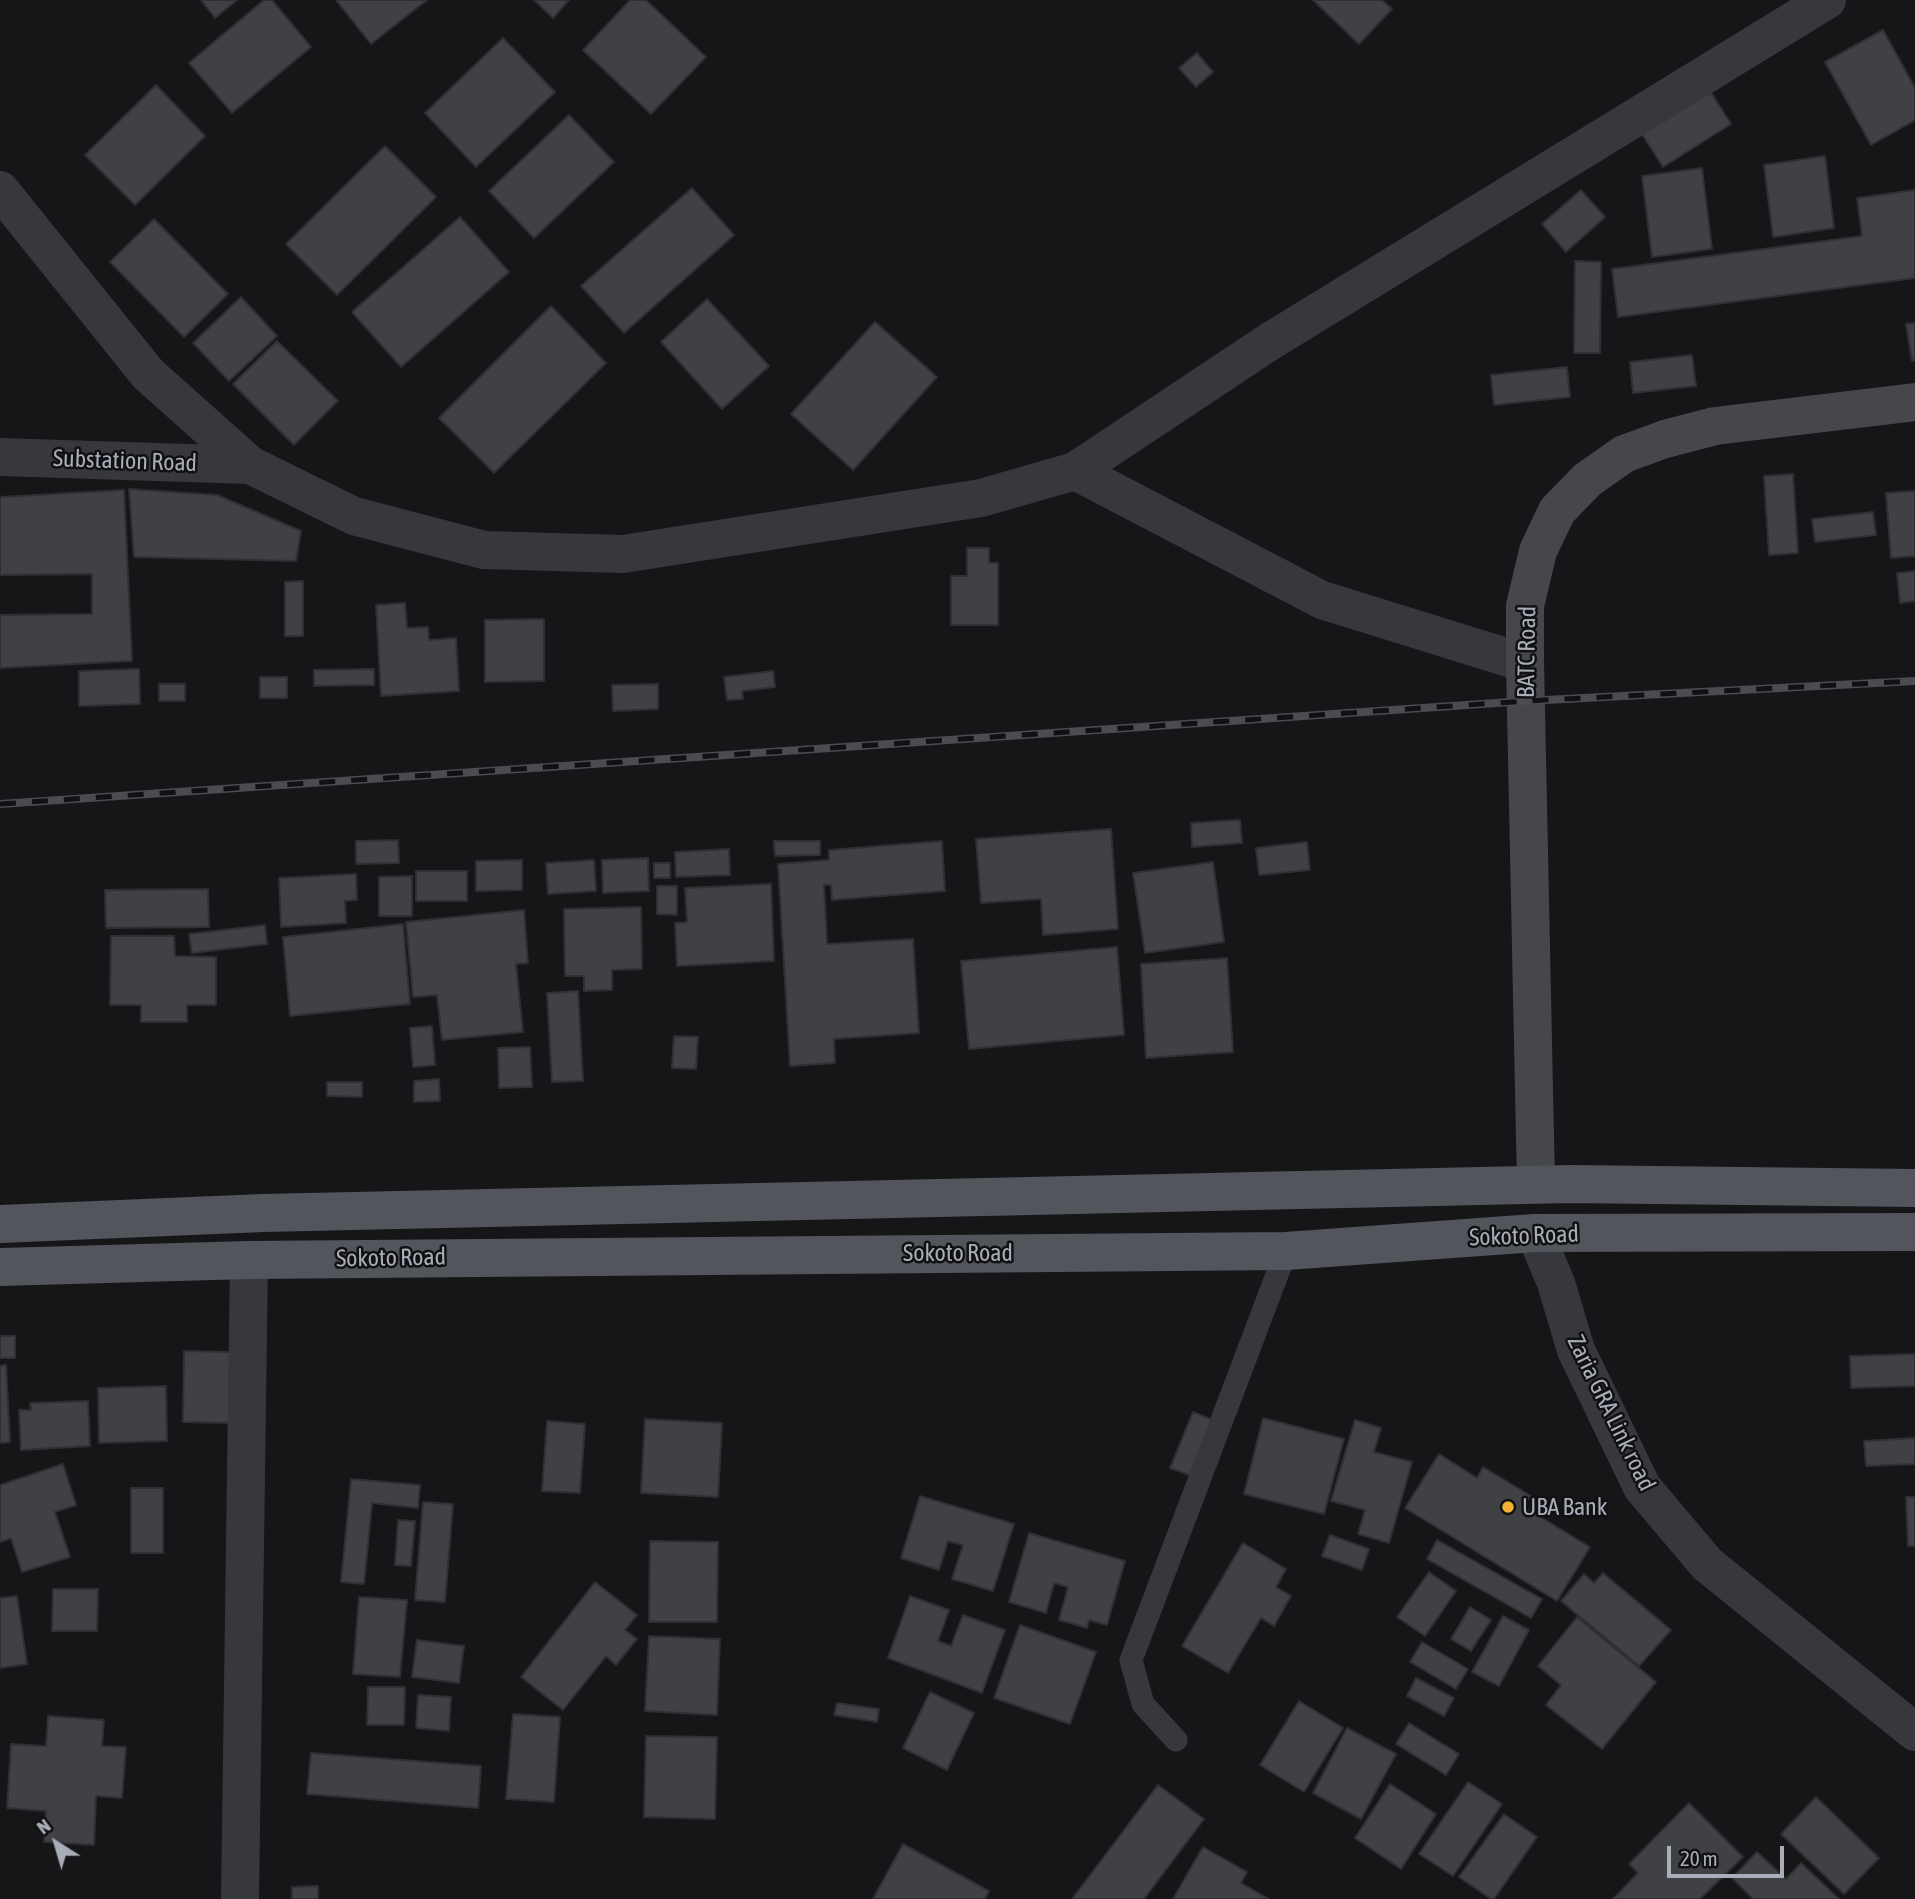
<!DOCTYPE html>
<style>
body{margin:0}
#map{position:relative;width:1915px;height:1899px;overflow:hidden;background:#161618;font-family:"Asap Condensed",sans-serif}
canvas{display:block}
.north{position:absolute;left:21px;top:1808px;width:70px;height:70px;-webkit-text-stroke:5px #111113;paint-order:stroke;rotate:323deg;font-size:19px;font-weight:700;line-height:28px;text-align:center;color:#a8adb8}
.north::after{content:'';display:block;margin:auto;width:24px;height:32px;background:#a8adb8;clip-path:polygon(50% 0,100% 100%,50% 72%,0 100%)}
.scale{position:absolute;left:1667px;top:1846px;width:117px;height:32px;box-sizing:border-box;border:4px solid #a8adb8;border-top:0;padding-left:9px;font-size:21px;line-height:24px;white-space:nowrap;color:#a8adb8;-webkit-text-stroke:5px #111113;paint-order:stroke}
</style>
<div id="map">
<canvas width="1915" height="1899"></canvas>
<div class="north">N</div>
<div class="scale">20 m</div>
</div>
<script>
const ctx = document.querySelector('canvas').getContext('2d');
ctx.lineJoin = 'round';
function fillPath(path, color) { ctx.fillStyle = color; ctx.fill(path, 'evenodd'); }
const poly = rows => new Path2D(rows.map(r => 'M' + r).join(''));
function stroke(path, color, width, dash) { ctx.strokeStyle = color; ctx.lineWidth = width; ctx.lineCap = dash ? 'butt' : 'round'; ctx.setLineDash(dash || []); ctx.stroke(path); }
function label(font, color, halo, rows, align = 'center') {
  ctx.font = font + ' "Asap Condensed",sans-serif'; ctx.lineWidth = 5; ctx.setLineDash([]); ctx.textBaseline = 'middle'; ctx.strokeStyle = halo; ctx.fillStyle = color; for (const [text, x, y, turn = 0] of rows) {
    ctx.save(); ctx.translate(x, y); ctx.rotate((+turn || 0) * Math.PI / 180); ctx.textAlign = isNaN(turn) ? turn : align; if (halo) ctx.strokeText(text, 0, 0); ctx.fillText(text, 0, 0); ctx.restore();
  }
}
const building = poly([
 [201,0,237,0,215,18,201,0],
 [264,0,272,0,311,47,232,113,189,63,264,0],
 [336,0,427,0,371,44,336,0],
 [534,0,569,0,553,18,534,0],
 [630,0,646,0,706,57,651,114,583,50,630,0],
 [1313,0,1382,0,1392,9,1359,44,1313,0],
 [1883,30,1915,88,1915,120,1871,145,1825,62,1883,30],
 [503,38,555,92,476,167,425,113,503,38],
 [1197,53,1213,72,1196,87,1179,68,1197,53],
 [156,85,205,136,135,205,85,155,156,85],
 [1710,91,1731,124,1663,167,1642,134,1710,91],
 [569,115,614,162,534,238,489,191,569,115],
 [385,146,436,197,337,295,286,244,385,146],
 [1825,156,1834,228,1773,237,1764,165,1825,156],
 [1702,168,1712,249,1652,257,1642,176,1702,168],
 [692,188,734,235,624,333,581,286,692,188],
 [1581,190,1605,217,1566,252,1542,224,1581,190],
 [1915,190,1915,278,1618,317,1612,269,1862,236,1857,198,1915,190],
 [460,217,509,272,401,367,352,312,460,217],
 [154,219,228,294,184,337,110,262,154,219],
 [1575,261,1601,262,1600,353,1574,353,1575,261],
 [241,297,277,336,229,381,193,343,241,297],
 [707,299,769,366,722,409,661,342,707,299],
 [551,306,606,363,494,473,439,418,551,306],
 [875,322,937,377,853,470,791,414,875,322],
 [1915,323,1915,360,1912,361,1906,324,1915,323],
 [277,341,338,401,294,445,233,384,277,341],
 [1692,355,1696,386,1633,393,1630,362,1692,355],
 [1567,367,1570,397,1494,405,1491,375,1567,367],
 [1793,474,1798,553,1769,555,1764,476,1793,474],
 [129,489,217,495,301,531,296,561,134,557,129,489],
 [124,490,132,661,0,668,0,615,92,614,92,574,0,575,0,497,124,490],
 [1915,491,1915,556,1891,558,1886,493,1915,491],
 [1873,512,1876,535,1815,542,1812,519,1873,512],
 [967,548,989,548,989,563,998,563,998,625,951,625,951,576,967,576,967,548],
 [1915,571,1915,601,1900,603,1897,573,1915,571],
 [303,581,303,636,285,636,285,582,303,581],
 [405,603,407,628,428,627,429,640,456,638,459,691,381,696,376,605,405,603],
 [544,619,544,681,485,682,485,620,544,619],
 [139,669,140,704,79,706,79,671,139,669],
 [374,669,374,685,314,686,314,670,374,669],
 [773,671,775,687,742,691,743,699,727,700,724,677,773,671],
 [260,677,287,677,287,698,260,698,260,677],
 [159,684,185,684,185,701,159,701,159,684],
 [658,684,658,709,613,711,612,685,658,684],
 [1240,820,1242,843,1192,847,1191,823,1240,820],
 [1111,829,1118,929,1043,935,1041,899,981,903,976,839,1111,829],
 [398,840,399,863,356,864,356,841,398,840],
 [774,841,820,841,820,855,775,856,774,841],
 [942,841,945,891,832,900,831,885,824,885,827,944,913,939,919,1033,834,1039,835,1063,790,1066,778,864,829,860,829,850,942,841],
 [1307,842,1310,870,1259,875,1256,848,1307,842],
 [729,849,730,875,676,877,675,852,729,849],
 [648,858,649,891,603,893,602,860,648,858],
 [522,860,522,890,476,891,476,861,522,860],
 [594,860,596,891,548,894,546,863,594,860],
 [1213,862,1224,942,1145,953,1133,873,1213,862],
 [654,863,670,863,670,878,654,878,654,863],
 [416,871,467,871,467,901,416,901,416,871],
 [356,874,357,900,345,901,346,923,281,927,279,878,356,874],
 [412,876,412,916,379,916,379,877,412,876],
 [771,884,774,961,677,966,675,923,687,922,685,888,771,884],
 [657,886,677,886,677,915,657,914,657,886],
 [208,889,209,927,106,928,105,890,208,889],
 [641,907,642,969,612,970,612,990,584,991,584,976,565,976,564,909,641,907],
 [524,910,528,963,516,964,523,1032,442,1040,437,995,413,997,406,922,524,910],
 [403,924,410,1004,290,1016,283,937,403,924],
 [265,925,267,944,192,953,189,934,265,925],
 [111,936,174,936,175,956,216,957,216,1005,187,1005,187,1022,141,1022,141,1005,110,1005,111,936],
 [1117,947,1124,1035,969,1049,961,961,1117,947],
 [1227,958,1233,1052,1146,1058,1141,964,1227,958],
 [578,991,583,1081,552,1082,547,993,578,991],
 [432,1026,435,1065,413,1067,410,1028,432,1026],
 [674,1036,698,1037,696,1069,672,1068,674,1036],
 [530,1047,532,1087,499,1088,498,1048,530,1047],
 [439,1079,440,1101,414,1102,414,1081,439,1079],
 [327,1082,362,1082,362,1097,327,1096,327,1082],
 [0,1336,15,1336,15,1358,0,1358,0,1336],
 [184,1351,231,1352,230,1423,183,1422,184,1351],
 [1915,1354,1915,1386,1851,1388,1850,1356,1915,1354],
 [6,1365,10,1442,0,1443,0,1366,6,1365],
 [166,1386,167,1441,99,1443,98,1388,166,1386],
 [88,1401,90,1446,21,1450,19,1410,31,1410,30,1403,88,1401],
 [1193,1412,1218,1422,1195,1477,1170,1468,1193,1412],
 [1263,1418,1344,1439,1324,1514,1244,1494,1263,1418],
 [645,1419,722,1423,718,1497,641,1493,645,1419],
 [1355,1420,1381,1428,1374,1452,1412,1462,1389,1543,1358,1534,1365,1510,1331,1501,1355,1420],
 [547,1421,585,1424,580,1493,542,1491,547,1421],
 [1915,1438,1915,1464,1866,1466,1864,1441,1915,1438],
 [1439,1454,1477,1478,1483,1467,1531,1496,1524,1507,1590,1547,1557,1601,1405,1508,1439,1454],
 [63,1464,76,1505,55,1512,70,1557,22,1572,11,1538,0,1542,0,1485,63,1464],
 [351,1479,420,1485,418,1508,372,1503,364,1584,341,1582,351,1479],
 [131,1488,163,1488,163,1553,131,1553,131,1488],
 [920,1496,1014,1524,993,1591,952,1579,963,1545,948,1541,939,1570,901,1558,920,1496],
 [1906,1497,1915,1497,1915,1546,1908,1546,1906,1497],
 [423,1502,453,1504,445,1602,415,1600,423,1502],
 [398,1520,415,1521,411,1566,395,1565,398,1520],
 [1029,1533,1125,1561,1107,1625,1089,1620,1087,1628,1059,1620,1068,1587,1054,1583,1046,1613,1009,1602,1029,1533],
 [1330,1535,1369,1549,1362,1570,1322,1556,1330,1535],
 [1437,1540,1542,1599,1531,1618,1427,1559,1437,1540],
 [650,1541,718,1542,717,1622,649,1622,650,1541],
 [1243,1543,1286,1569,1276,1587,1291,1596,1274,1626,1261,1618,1228,1673,1182,1646,1243,1543],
 [1429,1572,1456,1591,1425,1636,1397,1617,1429,1572],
 [1603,1573,1671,1630,1639,1666,1561,1601,1584,1574,1594,1583,1603,1573],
 [595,1582,637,1615,625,1630,637,1639,616,1665,606,1656,563,1710,521,1677,595,1582],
 [53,1589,98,1589,97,1631,52,1631,53,1589],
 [17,1596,27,1664,0,1668,0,1598,17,1596],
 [910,1596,949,1610,938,1641,951,1646,963,1615,1005,1630,982,1693,888,1658,910,1596],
 [359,1597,407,1600,400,1677,353,1674,359,1597],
 [1470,1607,1491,1620,1471,1651,1451,1639,1470,1607],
 [1503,1616,1529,1630,1499,1686,1472,1672,1503,1616],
 [1577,1617,1656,1682,1602,1749,1546,1705,1561,1685,1538,1666,1577,1617],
 [1020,1625,1096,1652,1070,1724,994,1698,1020,1625],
 [649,1636,720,1639,717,1715,645,1711,649,1636],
 [417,1640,464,1646,459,1683,412,1677,417,1640],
 [1422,1642,1468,1669,1456,1689,1410,1662,1422,1642],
 [1416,1678,1454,1698,1444,1716,1407,1696,1416,1678],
 [368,1687,405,1687,404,1725,367,1725,368,1687],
 [930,1692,974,1713,947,1770,903,1748,930,1692],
 [418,1695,451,1697,449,1731,416,1728,418,1695],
 [1299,1701,1343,1728,1304,1792,1260,1765,1299,1701],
 [837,1703,879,1709,877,1722,834,1715,837,1703],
 [513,1714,560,1717,554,1802,506,1799,513,1714],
 [48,1716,104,1720,102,1746,126,1747,122,1798,96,1796,94,1845,44,1842,46,1811,7,1808,11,1744,46,1746,48,1716],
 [1409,1723,1459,1754,1446,1775,1396,1744,1409,1723],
 [1347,1728,1396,1754,1361,1819,1313,1793,1347,1728],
 [646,1736,717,1737,715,1819,644,1817,646,1736],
 [311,1753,481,1766,478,1808,307,1794,311,1753],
 [1468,1782,1502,1804,1453,1876,1419,1854,1468,1782],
 [1390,1784,1436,1814,1401,1869,1355,1838,1390,1784],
 [1158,1785,1204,1819,1144,1899,1072,1899,1158,1785],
 [1816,1797,1879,1858,1844,1894,1781,1834,1816,1797],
 [1689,1803,1743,1857,1700,1899,1613,1899,1638,1873,1629,1864,1689,1803],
 [1504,1814,1537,1837,1494,1899,1491,1899,1459,1877,1504,1814],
 [903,1844,989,1891,985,1899,873,1899,903,1844],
 [1203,1847,1247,1872,1241,1883,1269,1899,1173,1899,1203,1847],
 [1757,1852,1786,1879,1801,1863,1839,1899,1753,1899,1732,1878,1757,1852],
 [318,1886,318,1899,292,1899,292,1887,318,1886]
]);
const lane = poly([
 [1176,1740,1143,1704,1131,1660,1286,1251]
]);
const street = poly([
 [0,190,148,374,250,465,354,516,484,550,623,554,981,498,1075,471,1269,342,1827,0],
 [0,457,250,465],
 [1075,471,1322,600,1525,663],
 [1535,1233,1556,1283,1576,1350,1642,1487,1707,1564,1915,1732],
 [240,1899,249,1260]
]);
const secondary = poly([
 [1536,1184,1525,663,1525,606,1538,551,1557,511,1587,480,1624,454,1665,439,1715,426,1915,402]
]);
const primary = poly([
 [0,1224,263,1213,1570,1184,1915,1188],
 [0,1267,249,1260,1286,1251,1535,1233,1915,1232]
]);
const rail = poly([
 [0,804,1526,701,1915,681]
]);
const markers = [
 [1508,1507,7,"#f2b134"]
];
const streetNames = [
 ["Substation Road",125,461,2],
 ["BATC Road",1527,652,-89],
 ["Sokoto Road",1524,1236,-2],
 ["Sokoto Road",958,1253],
 ["Sokoto Road",391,1258,-1],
 ["Zaria GRA Link road",1611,1413,64]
];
const poiNames = [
 ["UBA Bank",1522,1507]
];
fillPath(building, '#404145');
stroke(building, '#303034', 2);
stroke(lane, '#37383d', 23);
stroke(street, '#37383d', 38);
stroke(secondary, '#45474d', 38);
stroke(primary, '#53555c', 38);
stroke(rail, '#4a4c52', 8);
stroke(rail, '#111113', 5, [16]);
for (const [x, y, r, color] of markers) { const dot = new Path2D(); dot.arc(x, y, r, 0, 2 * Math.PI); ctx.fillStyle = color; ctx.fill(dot); stroke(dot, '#111113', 2.5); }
label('24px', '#a8adb8', '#111113', streetNames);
label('24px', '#a8adb8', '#111113', poiNames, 'left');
</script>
